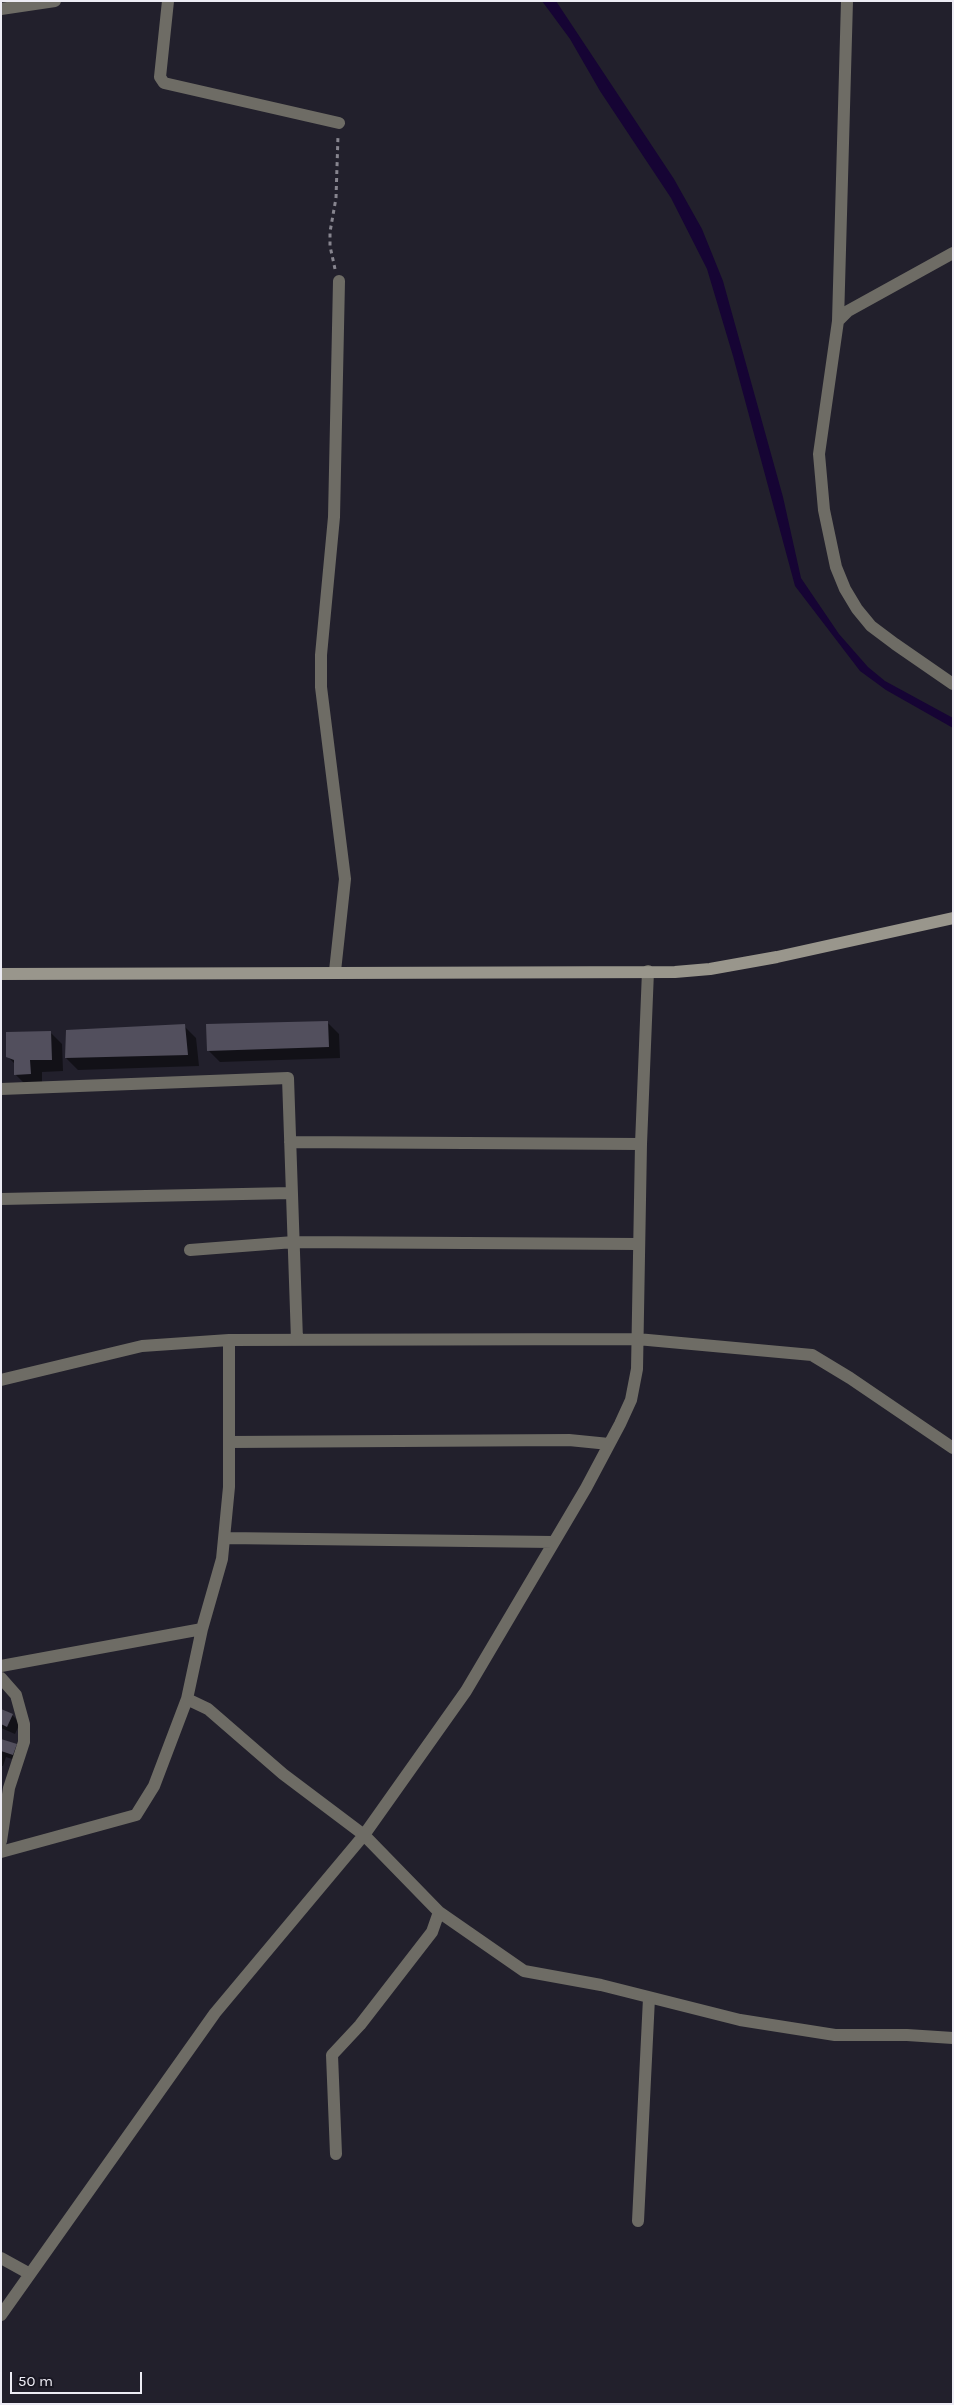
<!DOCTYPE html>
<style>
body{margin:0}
#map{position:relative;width:954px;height:2405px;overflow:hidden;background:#22202c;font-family:Karla,sans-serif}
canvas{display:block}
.frame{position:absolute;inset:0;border:2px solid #edecf4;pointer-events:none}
.scale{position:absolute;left:10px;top:2372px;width:132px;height:22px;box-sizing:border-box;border:2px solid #edecf4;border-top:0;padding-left:6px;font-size:15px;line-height:18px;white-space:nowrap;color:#edecf4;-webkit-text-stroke:4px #191722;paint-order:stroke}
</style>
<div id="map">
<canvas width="954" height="2405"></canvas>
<div class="frame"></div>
<div class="scale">50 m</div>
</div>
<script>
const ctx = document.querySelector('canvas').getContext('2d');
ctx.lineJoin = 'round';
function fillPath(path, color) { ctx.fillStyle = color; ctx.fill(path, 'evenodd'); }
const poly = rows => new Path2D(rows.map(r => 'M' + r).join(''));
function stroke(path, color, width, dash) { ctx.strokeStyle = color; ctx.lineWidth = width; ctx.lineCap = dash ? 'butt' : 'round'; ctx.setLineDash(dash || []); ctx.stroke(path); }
const water = poly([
 [542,1,556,1,674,179,702,229,723,281,783,497,801,578,839,634,868,667,885,681,953,718,953,728,886,690,860,671,795,586,733,356,707,269,671,198,600,91,570,39]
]);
const shadow = poly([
 [327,1022,339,1034,340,1058,220,1062,208,1050],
 [184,1026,196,1038,199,1066,78,1070,66,1058],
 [50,1032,62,1044,63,1071,42,1072,42,1085,27,1086,15,1074,15,1064,8,1057],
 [1,1710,12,1715,20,1723,15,1734,1,1728],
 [1,1740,16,1745,21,1762,6,1757,3,1766,1,1766]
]);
const building = poly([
 [328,1021,329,1047,207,1051,206,1024],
 [185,1024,188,1055,65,1058,66,1030],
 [51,1031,52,1060,30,1060,31,1074,14,1075,14,1060,6,1057,6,1032],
 [1,1709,13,1714,7,1727,1,1724],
 [1,1739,17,1744,13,1755,1,1751]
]);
const path = poly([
 [335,269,330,246,330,232,336,198,338,136]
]);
const street = poly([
 [168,1,160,77,164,83,339,123],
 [847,1,838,321,819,454,824,510,836,567,845,589,857,609,871,626,895,644,953,684],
 [1,9,55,1],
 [838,321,848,311,953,253],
 [335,971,345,879,321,687,321,655,334,517,339,281],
 [1,1089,288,1078,297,1340],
 [290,1142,641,1144],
 [1,1199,291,1193],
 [190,1250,294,1242,638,1244],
 [1,1380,142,1346,229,1340,637,1339,812,1355,850,1378,953,1448],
 [229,1442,569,1440,609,1444],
 [225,1538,553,1542],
 [1,1666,202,1629],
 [1,1678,16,1695,24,1724,24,1742,9,1788,1,1841],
 [187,1699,208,1709,283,1774,364,1835,439,1912,524,1971,601,1985,740,2020,835,2035,907,2035,953,2038],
 [1,1852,136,1815,154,1786,187,1699,202,1629,222,1559,229,1487,229,1340],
 [336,2154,332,2055,360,2025,432,1932,439,1912],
 [638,2221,649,1998],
 [1,2258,30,2274],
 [1,2315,215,2013,364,1835,466,1691,586,1488,620,1424,631,1400,637,1369,641,1144,648,971]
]);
const secondary = poly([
 [1,974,675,972,710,969,777,957,953,918]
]);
fillPath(water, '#160434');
fillPath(shadow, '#0007');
fillPath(building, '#524f5d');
stroke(path, '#87858f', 3, [4, 4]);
stroke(street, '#6e6c65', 12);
stroke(secondary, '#99968c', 12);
</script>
